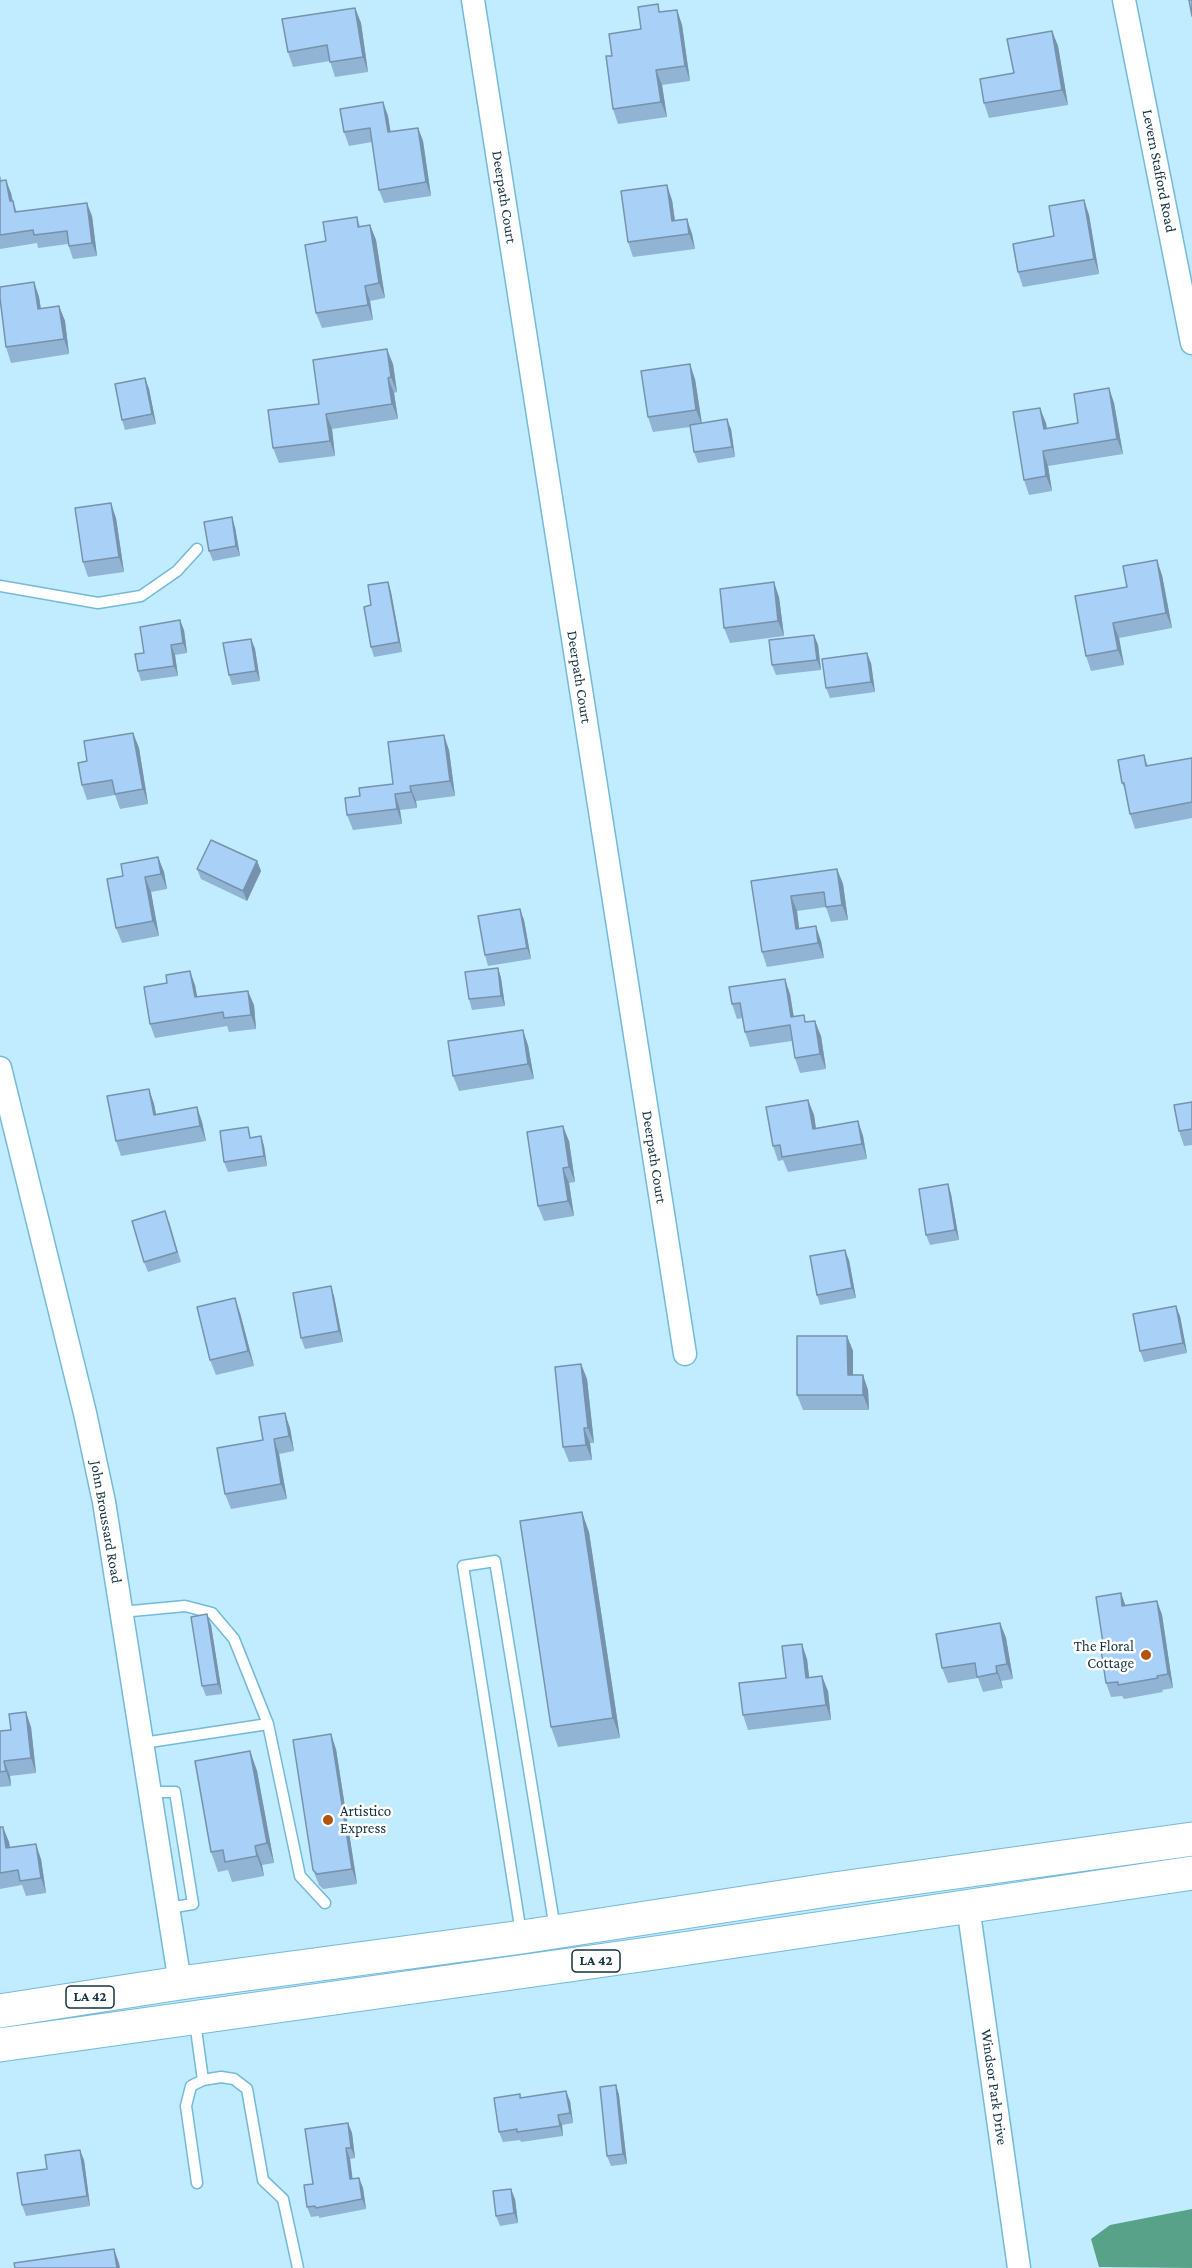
<!DOCTYPE html>
<style>
body{margin:0}
canvas{display:block;background:#c1ebff}
</style>
<canvas width="1192" height="2268"></canvas>
<script>
const ctx = document.querySelector('canvas').getContext('2d');
ctx.lineJoin = 'round';
function fillPath(path, color) { ctx.fillStyle = color; ctx.fill(path, 'evenodd'); }
const poly = rows => new Path2D(rows.map(r => 'M' + r).join(''));
function stroke(path, color, width, dash) { ctx.strokeStyle = color; ctx.lineWidth = width; ctx.lineCap = dash ? 'butt' : 'round'; ctx.setLineDash(dash || []); ctx.stroke(path); }
function label(font, color, halo, rows, align = 'center') {
  ctx.font = font + ' "Crimson Pro",serif'; ctx.lineWidth = 5; ctx.setLineDash([]); ctx.textBaseline = 'middle'; ctx.strokeStyle = halo; ctx.fillStyle = color; for (const [text, x, y, turn = 0] of rows) {
    ctx.save(); ctx.translate(x, y); ctx.rotate((+turn || 0) * Math.PI / 180); ctx.textAlign = isNaN(turn) ? turn : align; if (halo) ctx.strokeText(text, 0, 0); ctx.fillText(text, 0, 0); ctx.restore();
  }
}
const water = poly([
 [1192,2209,1192,2268,1099,2267,1091,2239,1110,2225]
]);
const service = poly([
 [0,586,98,603,141,596,177,571,197,549],
 [121,1612,185,1606,212,1613,234,1639,268,1724,300,1876,325,1903],
 [143,1743,268,1724],
 [151,1792,175,1792,193,1904,168,1908],
 [521,1933,463,1566,495,1561,555,1929],
 [195,2022,203,2080,221,2077,234,2079,247,2089,263,2180,283,2199,298,2268],
 [197,2183,186,2106,191,2086,203,2080]
]);
const minor = poly([
 [473,0,685,1354],
 [1124,0,1192,343],
 [0,1068,85,1413,104,1502,180,1983],
 [968,1906,1019,2268]
]);
const primary = poly([
 [0,2011,180,1983,522,1937,834,1889,1192,1839],
 [0,2045,662,1952,1192,1873]
]);
const wall = poly([
 [355,8,361,23,368,72,335,77,330,61,293,67,288,52],
 [677,10,682,25,690,81,662,85,667,117,618,124,613,109,612,56,660,12],
 [1052,31,1058,46,1068,105,989,118,984,103,1014,73],
 [383,102,388,116,390,132,418,128,423,141,431,196,384,203,379,190,372,142,349,146,344,132],
 [0,175,2,181,11,193,13,201,17,212,92,216,97,256,73,259,68,244,38,248,37,243,0,249],
 [672,200,675,220,687,219,692,234,695,249,633,257,628,242],
 [1084,200,1089,215,1099,274,1023,287,1018,272,1054,236],
 [357,217,360,226,370,225,376,240,385,298,370,301,373,320,322,328,316,313,326,241],
 [34,282,39,297,41,309,59,306,65,321,69,354,11,363,6,347],
 [393,364,397,392,394,393,398,419,332,429,335,456,279,463,273,448,319,404],
 [145,378,149,389,156,424,125,430,122,420],
 [695,379,702,423,731,429,735,457,698,463,694,452,690,427,653,432,648,417],
 [1109,388,1114,403,1123,454,1048,466,1052,491,1029,495,1024,480,1046,423,1047,429,1078,423],
 [116,518,124,572,88,577,83,562],
 [235,527,240,556,213,561,209,551],
 [1162,575,1172,628,1119,638,1124,665,1091,671,1086,656,1127,587],
 [388,582,391,592,402,652,374,657,371,647,371,605],
 [779,597,784,636,730,643,724,628],
 [184,630,187,653,175,655,178,676,141,681,138,671,144,653],
 [814,635,818,645,821,670,776,675,772,665],
 [251,639,255,649,260,681,232,685,229,675],
 [871,663,875,692,830,698,826,688],
 [133,733,139,748,148,804,120,809,115,795,87,800,82,785,87,761],
 [449,750,455,796,416,801,417,808,400,810,402,824,353,830,347,815,360,796,393,784],
 [1144,755,1148,766,1192,758,1192,818,1135,829,1130,814,1126,792,1122,783],
 [158,857,164,872,167,889,151,892,159,936,122,943,116,928,123,876],
 [257,861,261,871,247,901,201,879,197,869],
 [837,869,843,884,848,920,831,922,826,907,797,911,799,928,821,941,824,958,767,967,762,952,751,881],
 [524,920,531,959,488,966,485,955],
 [498,968,501,978,505,1006,472,1010,469,999],
 [195,985,197,997,254,1005,256,1029,229,1032,227,1026,155,1038,150,1024],
 [790,994,794,1017,807,1022,821,1036,826,1069,800,1073,795,1058,792,1041,750,1047,745,1032,743,1018,737,1019,732,1004],
 [528,1045,534,1079,459,1091,453,1076],
 [149,1089,154,1104,156,1114,197,1107,202,1122,206,1141,121,1156,116,1141],
 [808,1100,814,1115,816,1128,858,1121,863,1136,867,1159,788,1172,783,1160,778,1161,773,1146],
 [1192,1102,1192,1145,1184,1146,1179,1131],
 [261,1136,264,1146,267,1166,228,1172,224,1162,252,1137],
 [569,1141,575,1182,569,1183,574,1216,544,1221,538,1206],
 [948,1184,951,1194,959,1240,930,1245,926,1235],
 [169,1221,181,1262,148,1272,144,1262],
 [849,1260,856,1298,820,1305,817,1295],
 [334,1296,343,1342,305,1349,301,1338],
 [240,1313,254,1366,216,1375,210,1360],
 [1180,1316,1187,1353,1144,1362,1140,1351],
 [847,1336,853,1351,853,1375,863,1375,868,1390,869,1410,803,1410,797,1395],
 [581,1364,587,1379,594,1443,590,1443,592,1460,569,1462,563,1447],
 [290,1428,294,1451,279,1454,287,1499,231,1509,225,1494,263,1440],
 [589,1532,620,1738,558,1747,551,1727],
 [1121,1593,1125,1606,1157,1601,1162,1615,1173,1688,1162,1690,1163,1692,1124,1699,1122,1696,1111,1697,1106,1683,1103,1643],
 [1000,1623,1006,1638,1013,1679,1001,1681,1003,1688,983,1692,978,1678,948,1683,942,1668],
 [211,1625,222,1694,206,1696,202,1686],
 [807,1659,809,1678,828,1691,831,1720,748,1730,743,1715],
 [31,1727,36,1773,10,1776,11,1786,0,1787,0,1731],
 [336,1749,357,1884,323,1889,319,1885,313,1870],
 [250,1751,257,1771,274,1863,262,1865,264,1876,232,1882,228,1870,218,1872,211,1852],
 [0,1827,9,1842,10,1848,41,1859,46,1893,26,1896,22,1885,0,1889],
 [616,2085,619,2095,627,2164,611,2166,607,2156],
 [520,2094,521,2098,570,2101,573,2123,562,2125,563,2136,521,2142,520,2140,503,2142,499,2132],
 [348,2123,352,2133,355,2158,350,2159,352,2179,359,2178,363,2188,366,2209,319,2218,319,2216,311,2217,307,2207,313,2184],
 [84,2160,90,2206,26,2216,22,2205,47,2169],
 [515,2199,518,2223,500,2226,496,2216]
]);
const shadedWall = poly([
 [355,8,361,23,368,72,363,57],
 [677,10,682,25,690,81,685,66],
 [1052,31,1058,46,1068,105,1062,90],
 [656,70,662,85,667,117,661,102],
 [383,102,388,116,393,146,388,132],
 [418,128,423,141,431,196,426,182],
 [6,180,11,193,15,215,10,201],
 [667,185,672,200,677,236,672,221],
 [1084,200,1089,215,1099,274,1094,259],
 [87,203,92,216,97,256,92,243],
 [687,219,692,234,695,249,689,234],
 [370,225,376,240,385,298,379,283],
 [34,282,39,297,43,324,38,309],
 [365,286,370,301,373,320,368,305],
 [59,306,65,321,69,354,64,339],
 [387,349,393,364,397,392,391,377],
 [690,364,695,379,702,425,696,410],
 [145,378,149,389,156,424,152,414],
 [388,378,394,393,398,419,392,404],
 [1109,388,1114,403,1123,454,1117,439],
 [1040,408,1046,423,1049,444,1044,429],
 [326,414,332,429,335,456,330,441],
 [727,419,731,429,735,457,732,447],
 [1043,451,1048,466,1052,491,1046,476],
 [111,503,116,518,124,572,119,557],
 [232,517,235,527,240,556,236,546],
 [1157,560,1162,575,1172,628,1166,613],
 [388,582,391,592,402,652,399,642],
 [774,582,779,597,784,636,778,621],
 [180,620,184,630,187,653,183,643],
 [1113,623,1119,638,1124,665,1118,650],
 [814,635,818,645,821,670,817,660],
 [251,639,255,649,260,681,256,671],
 [171,645,175,655,178,676,174,666],
 [867,653,871,663,875,692,871,682],
 [133,733,139,748,148,804,143,789],
 [444,735,449,750,455,796,450,781],
 [410,786,416,801,417,808,411,792],
 [395,794,400,810,402,824,397,809],
 [158,857,164,872,167,889,161,874],
 [257,861,261,871,247,901,243,891],
 [837,869,843,884,848,920,842,905],
 [145,877,151,892,159,936,153,921],
 [791,896,797,911,801,944,796,929],
 [520,909,524,920,531,959,527,948],
 [816,926,821,941,824,958,818,943],
 [498,968,501,978,505,1006,501,996],
 [190,971,195,985,200,1011,195,997],
 [785,979,790,994,796,1032,791,1017],
 [248,991,254,1005,256,1029,251,1015],
 [815,1021,821,1036,826,1069,820,1054],
 [523,1030,528,1045,534,1079,528,1064],
 [149,1089,154,1104,159,1130,154,1115],
 [808,1100,814,1115,818,1144,813,1129],
 [197,1107,202,1122,206,1141,200,1126],
 [858,1121,863,1136,867,1159,862,1144],
 [563,1126,569,1141,575,1182,569,1167],
 [261,1136,264,1146,267,1166,264,1156],
 [563,1168,569,1183,574,1216,568,1201],
 [948,1184,951,1194,959,1240,955,1230],
 [845,1250,849,1260,856,1298,852,1288],
 [331,1286,334,1296,343,1342,339,1331],
 [235,1298,240,1313,254,1366,248,1351],
 [1176,1306,1180,1316,1187,1353,1183,1343],
 [847,1336,853,1351,853,1390,848,1375],
 [581,1364,587,1379,594,1443,588,1428],
 [863,1375,868,1390,869,1410,863,1395],
 [285,1413,290,1428,294,1451,289,1436],
 [584,1428,590,1443,592,1460,586,1445],
 [274,1439,279,1454,287,1499,281,1484],
 [582,1512,589,1532,620,1738,613,1718],
 [1121,1593,1126,1607,1122,1606],
 [1157,1601,1162,1615,1173,1688,1168,1674],
 [207,1614,211,1625,222,1694,218,1684],
 [1000,1623,1006,1638,1013,1679,1007,1664],
 [802,1644,807,1659,811,1693,806,1678],
 [996,1666,1001,1681,1003,1688,997,1673],
 [822,1676,828,1691,831,1720,826,1705],
 [26,1712,31,1727,36,1773,31,1758],
 [331,1734,336,1749,357,1884,352,1869],
 [250,1751,257,1771,274,1863,267,1843],
 [4,1761,10,1776,11,1786,6,1771],
 [3,1827,9,1842,12,1863,6,1848],
 [36,1844,41,1859,46,1893,41,1878],
 [255,1846,262,1865,264,1876,257,1856],
 [616,2085,619,2095,627,2164,623,2154],
 [566,2091,570,2101,573,2123,570,2113],
 [558,2115,562,2125,563,2136,560,2126],
 [348,2123,352,2133,355,2158,351,2148],
 [346,2148,350,2159,354,2189,350,2179],
 [80,2150,84,2160,90,2206,87,2196],
 [359,2178,363,2188,366,2209,362,2199],
 [511,2189,515,2199,518,2223,514,2213],
 [114,2249,119,2263,120,2268,117,2268]
]);
const building = poly([
 [1189,0,1192,0,1192,16,1189,0],
 [658,4,659,12,677,10,685,66,656,70,661,102,613,109,606,56,612,56,609,34,641,29,638,7,658,4],
 [355,8,363,57,330,62,327,45,288,52,282,19,355,8],
 [1052,31,1062,90,984,103,980,79,1014,73,1007,39,1052,31],
 [383,102,388,132,418,128,426,182,379,190,370,128,344,132,340,109,383,102],
 [6,180,10,201,13,201,15,212,87,203,92,243,69,246,67,231,34,235,33,230,0,235,0,181,6,180],
 [667,185,672,221,687,219,689,234,628,242,621,191,667,185],
 [1084,200,1094,259,1018,272,1013,244,1054,236,1049,206,1084,200],
 [357,217,358,227,370,225,379,283,365,286,368,305,316,313,305,245,326,241,323,222,357,217],
 [34,282,38,309,59,306,64,339,6,347,0,298,0,287,34,282],
 [387,349,391,377,388,378,392,404,326,414,330,441,273,448,268,410,319,404,313,360,387,349],
 [690,364,696,410,648,417,641,371,690,364],
 [145,378,152,414,122,420,115,384,145,378],
 [1109,388,1117,439,1043,451,1046,476,1024,480,1013,412,1040,408,1044,429,1078,423,1074,394,1109,388],
 [727,419,732,447,694,452,690,425,727,419],
 [111,503,119,557,83,562,75,508,111,503],
 [232,517,236,546,209,551,204,522,232,517],
 [1157,560,1166,613,1113,623,1118,650,1086,656,1075,596,1127,587,1123,566,1157,560],
 [388,582,399,642,371,647,364,607,371,605,368,585,388,582],
 [774,582,778,621,724,628,720,589,774,582],
 [180,620,183,643,171,645,174,666,138,671,135,654,144,653,140,627,180,620],
 [814,635,817,660,772,665,769,640,814,635],
 [251,639,256,671,229,675,223,643,251,639],
 [867,653,871,682,826,688,822,659,867,653],
 [133,733,143,789,115,794,112,780,82,785,78,763,87,761,84,741,133,733],
 [444,735,450,781,410,786,411,792,395,794,397,809,347,815,345,798,360,796,359,788,393,784,388,742,444,735],
 [1144,755,1146,766,1192,758,1192,802,1130,814,1124,783,1122,783,1118,760,1144,755],
 [211,840,257,861,243,891,197,869,211,840],
 [158,857,161,874,145,877,153,921,116,928,107,879,123,876,121,864,158,857],
 [837,869,842,905,826,907,824,892,791,896,796,929,816,926,818,943,762,952,751,881,837,869],
 [520,909,527,948,485,955,478,916,520,909],
 [498,968,501,996,469,999,465,972,498,968],
 [190,971,195,997,248,991,251,1015,224,1018,223,1012,150,1024,144,987,167,983,166,975,190,971],
 [785,979,791,1017,804,1015,805,1022,815,1021,820,1054,795,1058,790,1025,745,1032,740,1003,732,1004,729,987,785,979],
 [523,1030,528,1064,453,1076,448,1041,523,1030],
 [149,1089,154,1115,197,1107,200,1126,116,1141,107,1096,149,1089],
 [808,1100,813,1129,858,1121,862,1144,782,1157,780,1145,773,1146,766,1107,808,1100],
 [1192,1102,1192,1129,1179,1131,1174,1105,1192,1102],
 [563,1126,569,1167,563,1168,568,1201,538,1206,527,1132,563,1126],
 [248,1127,250,1138,261,1136,264,1156,224,1162,220,1131,248,1127],
 [948,1184,955,1230,926,1235,919,1189,948,1184],
 [165,1211,177,1252,144,1262,132,1221,165,1211],
 [845,1250,852,1288,817,1295,810,1256,845,1250],
 [331,1286,339,1331,301,1338,293,1293,331,1286],
 [235,1298,248,1351,210,1360,197,1307,235,1298],
 [1176,1306,1183,1343,1140,1351,1133,1314,1176,1306],
 [797,1336,847,1336,848,1375,863,1375,863,1395,797,1395,797,1336],
 [581,1364,588,1428,584,1428,586,1445,563,1447,555,1367,581,1364],
 [285,1413,289,1436,274,1439,281,1484,225,1494,217,1448,263,1440,259,1417,285,1413],
 [582,1512,613,1718,551,1727,520,1521,582,1512],
 [1121,1593,1122,1606,1157,1601,1168,1674,1157,1676,1158,1678,1118,1685,1118,1682,1106,1683,1100,1643,1103,1643,1096,1597,1121,1593],
 [207,1614,218,1684,202,1686,191,1617,207,1614],
 [1000,1623,1007,1664,996,1666,997,1673,977,1677,975,1663,942,1668,936,1634,1000,1623],
 [802,1644,806,1678,822,1676,826,1705,743,1715,739,1683,786,1678,782,1646,802,1644],
 [26,1712,31,1758,4,1761,6,1771,0,1772,0,1731,11,1730,9,1714,26,1712],
 [331,1734,352,1869,317,1874,313,1870,293,1740,331,1734],
 [250,1751,267,1843,255,1846,257,1856,225,1862,223,1850,211,1852,195,1761,250,1751],
 [0,1827,3,1827,6,1848,36,1844,41,1878,20,1881,18,1870,0,1873,0,1827],
 [616,2085,623,2154,607,2156,600,2087,616,2085],
 [566,2091,570,2113,558,2115,560,2126,517,2132,517,2129,499,2132,494,2098,520,2094,520,2098,566,2091],
 [348,2123,351,2148,346,2148,350,2179,359,2178,362,2199,316,2208,315,2206,307,2207,304,2185,313,2184,305,2129,348,2123],
 [80,2150,87,2196,22,2205,17,2173,47,2169,45,2155,80,2150],
 [511,2189,514,2213,496,2216,493,2191,511,2189],
 [114,2249,117,2268,15,2268,14,2263,114,2249]
]);
const markers = [
 [1146,1655,6,"#b3530c"],
 [328,1820,6,"#b3530c"]
];
const shields = [
 [596,1961,48],
 [90,1997,48]
];
const shieldNames = [
 ["LA 42",596,1961],
 ["LA 42",90,1997]
];
const streetNames = [
 ["Levern Stafford Road",1159,171,79],
 ["Deerpath Court",504,197,81],
 ["Deerpath Court",579,677,81],
 ["Deerpath Court",654,1157,81],
 ["John Broussard Road",106,1522,80],
 ["Windsor Park Drive",994,2087,82]
];
const poiNames = [
 ["The Floral",1134,1646],
 ["Cottage",1134,1663],
 ["Artistico",340,1811,"left"],
 ["Express",340,1828,"left"]
];
fillPath(water, '#57a288');
stroke(service, '#73bada', 13);
stroke(minor, '#73bada', 25);
stroke(primary, '#73bada', 35);
stroke(service, '#fff', 10);
stroke(minor, '#fff', 22);
stroke(primary, '#fff', 33);
fillPath(wall, '#91b3d4');
fillPath(shadedWall, '#7692ac');
fillPath(building, '#a9d0f6');
stroke(building, '#7692ac', 1.5);
for (const [x, y, r, color] of markers) { const dot = new Path2D(); dot.arc(x, y, r, 0, 2 * Math.PI); ctx.fillStyle = color; ctx.fill(dot); stroke(dot, '#fff', 2); }
for (const [x, y, w] of shields) { const box = new Path2D(); box.roundRect(x - w / 2, y - 11, w, 22, 4.5); ctx.fillStyle = '#fff'; ctx.fill(box); stroke(box, '#14323f', 1.5); }
label('bold 14px', '#14323f', null, shieldNames);
label('15px', '#14323f', '#fff', streetNames);
label('15px', '#14323f', '#fff', poiNames, 'right');
</script>
